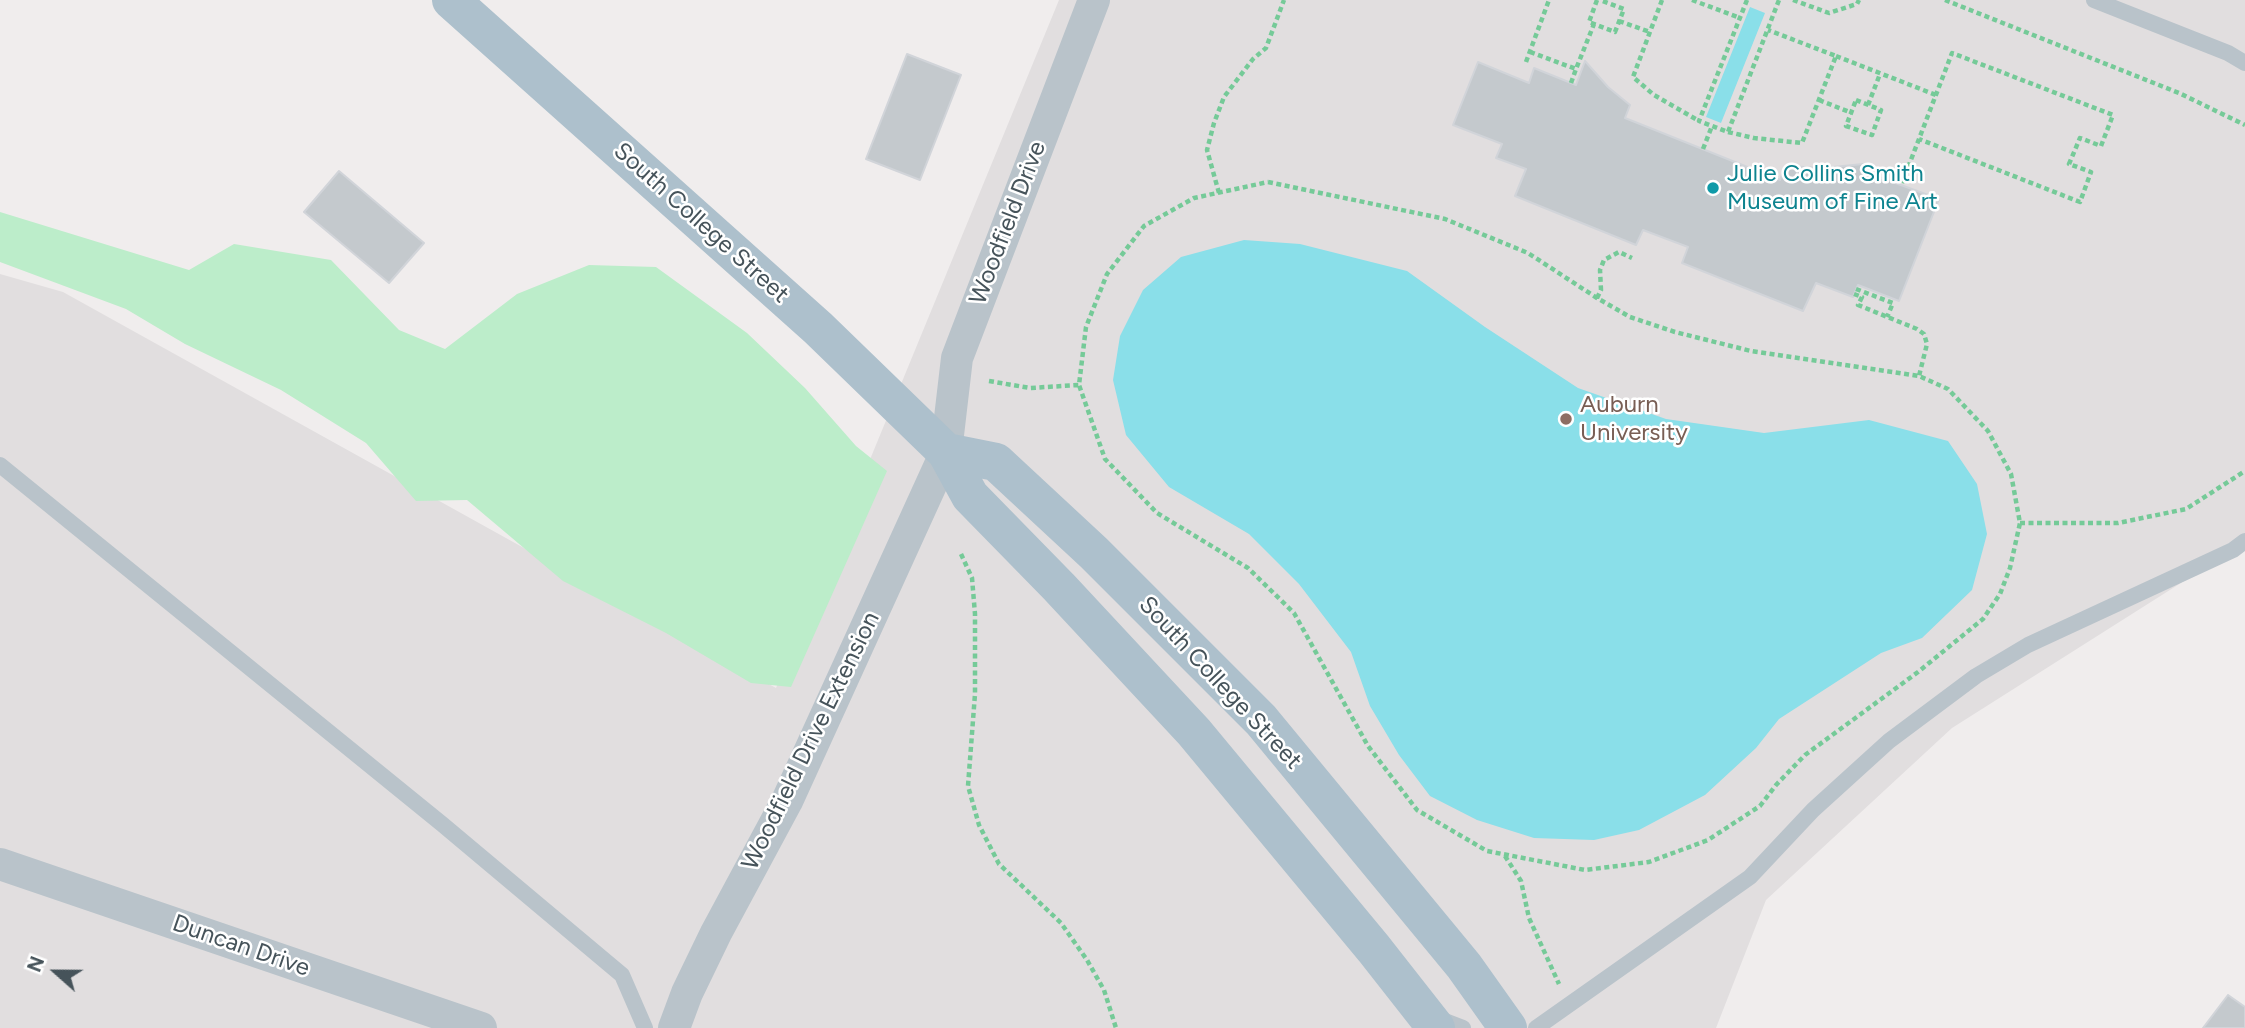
<!DOCTYPE html>
<style>
body{margin:0}
#map{position:relative;width:2245px;height:1028px;overflow:hidden;background:#f0eded;font-family:Figtree,sans-serif}
canvas{display:block}
.north{position:absolute;left:21px;top:937px;width:70px;height:70px;-webkit-text-stroke:5px #fff;paint-order:stroke;rotate:291deg;font-size:19px;font-weight:700;line-height:28px;text-align:center;color:#46535a}
.north::after{content:'';display:block;margin:auto;width:24px;height:32px;background:#46535a;clip-path:polygon(50% 0,100% 100%,50% 72%,0 100%)}
</style>
<div id="map">
<canvas width="2245" height="1028"></canvas>
<div class="north">N</div>
</div>
<script>
const ctx = document.querySelector('canvas').getContext('2d');
ctx.lineJoin = 'round';
function fillPath(path, color) { ctx.fillStyle = color; ctx.fill(path, 'evenodd'); }
const poly = rows => new Path2D(rows.map(r => 'M' + r).join(''));
function stroke(path, color, width, dash) { ctx.strokeStyle = color; ctx.lineWidth = width; ctx.lineCap = dash ? 'butt' : 'round'; ctx.setLineDash(dash || []); ctx.stroke(path); }
function label(font, color, halo, rows, align = 'center') {
  ctx.font = font + ' Figtree,sans-serif'; ctx.lineWidth = 5; ctx.setLineDash([]); ctx.textBaseline = 'middle'; ctx.strokeStyle = halo; ctx.fillStyle = color; for (const [text, x, y, turn = 0] of rows) {
    ctx.save(); ctx.translate(x, y); ctx.rotate((+turn || 0) * Math.PI / 180); ctx.textAlign = isNaN(turn) ? turn : align; if (halo) ctx.strokeText(text, 0, 0); ctx.fillText(text, 0, 0); ctx.restore();
  }
}
const education = poly([
 [1059,0,2245,0,2245,546,2233,550,1952,728,1766,900,1716,1028,0,1028,0,274,63,292,776,688]
]);
const green = poly([
 [0,212,189,270,234,244,331,260,399,330,445,349,517,294,589,265,656,267,747,333,805,388,856,446,887,471,791,687,751,683,666,633,563,581,467,500,416,501,366,443,281,390,185,344,126,309,0,262]
]);
const water = poly([
 [1750,7,1765,13,1721,123,1706,117],
 [1244,240,1300,244,1407,271,1485,327,1578,388,1666,419,1764,433,1869,420,1948,441,1977,484,1987,534,1972,590,1922,638,1881,653,1779,719,1756,748,1705,795,1639,830,1594,840,1534,838,1477,820,1430,796,1399,755,1370,706,1351,652,1299,584,1249,534,1169,487,1126,435,1113,380,1120,336,1143,290,1181,257]
]);
const building = poly([
 [907,54,961,75,920,180,866,159,907,54],
 [1585,61,1608,87,1630,105,1625,118,1780,180,1785,166,1823,168,1863,164,1860,170,1939,199,1899,301,1858,285,1853,297,1816,283,1803,311,1682,263,1688,247,1643,230,1636,245,1515,196,1526,169,1496,158,1502,144,1453,125,1478,62,1529,83,1534,68,1576,85,1585,61],
 [339,171,424,243,389,283,304,212,339,171],
 [2228,995,2245,1007,2245,1028,2203,1028,2228,995]
]);
const path = poly([
 [1597,0,1589,22,1615,32,1624,9,1600,0],
 [1662,0,1633,77,1654,95,1699,121],
 [1692,0,1740,18],
 [1747,0,1699,121,1728,132,1779,0],
 [1793,0,1829,13,1857,4,1859,0],
 [1945,0,2179,93,2245,125],
 [1619,21,1650,32],
 [1530,52,1576,69,1594,24],
 [1836,56,1936,95],
 [1526,62,1549,0],
 [1571,83,1576,69],
 [1819,100,1852,113],
 [1856,100,1881,110,1872,135,1846,126,1856,100],
 [1868,105,1880,74],
 [1728,132,1754,138,1802,143,1836,56,1768,30],
 [1703,149,1712,126],
 [1268,182,1445,219,1528,253,1597,298,1630,317,1675,332,1751,351,1919,376,1948,389,1988,431,2011,474,2020,523,2010,568,2000,594,1983,619,1918,672,1805,755,1776,785,1760,806,1708,840,1649,862,1585,870,1487,851,1417,810,1368,746,1294,613,1248,568,1157,513,1105,459,1079,385,1086,327,1107,274,1144,226,1194,198,1268,182],
 [1902,183,1919,139,1952,53,2113,115,2101,146,2080,138,2069,164,2091,172,2080,202,1919,139],
 [1219,193,1207,150,1214,123,1224,97,1253,59,1266,48,1284,0],
 [1856,289,1893,303,1887,317],
 [1854,294,1862,297,1858,305,1917,329,1924,334,1927,344,1919,376],
 [1597,298,1601,290,1600,270,1604,260,1619,252,1632,258],
 [989,381,1030,388,1079,385],
 [2020,523,2118,523,2186,509,2245,471],
 [961,554,972,578,975,614,975,694,968,786,979,825,999,864,1061,923,1087,960,1104,990,1116,1028],
 [1505,856,1521,881,1529,918,1559,984]
]);
const service = poly([
 [2094,0,2228,53,2245,63],
 [0,465,442,824,622,975,645,1028],
 [1437,1018,1463,1028],
 [1536,1028,1750,877,1813,810,1889,741,1976,676,2028,645,2233,550,2245,541]
]);
const minor = poly([
 [0,864,481,1028],
 [674,1028,687,993,716,933,787,801,946,452,957,358,1094,0]
]);
const primary = poly([
 [451,0,818,328,946,452,970,496,1059,587,1194,732,1374,949,1436,1028],
 [946,452,996,462,1094,553,1261,720,1464,966,1508,1028]
]);
const markers = [
 [1713,188,7,"#0f9aa8"],
 [1566,419,7,"#8d6e63"]
];
const cultureNames = [
 ["Julie Collins Smith",1727,174],
 ["Museum of Fine Art",1727,202]
];
const streetNames = [
 ["South College Street",701,223,42],
 ["Woodfield Drive",1008,223,-69],
 ["South College Street",1220,683,47],
 ["Woodfield Drive Extension",811,741,-64],
 ["Duncan Drive",241,946,19]
];
const educationNames = [
 ["Auburn",1580,405],
 ["University",1580,433]
];
fillPath(education, '#e1dedf');
fillPath(green, '#bcedca');
fillPath(water, '#8adfe9');
fillPath(building, '#c4c9cd');
stroke(building, '#d1d4d9', 2);
stroke(path, '#75ca98', 4.5, [5, 3.5]);
stroke(service, '#b9c3ca', 16);
stroke(minor, '#b9c3ca', 32);
stroke(primary, '#adc0cc', 38);
for (const [x, y, r, color] of markers) { const dot = new Path2D(); dot.arc(x, y, r, 0, 2 * Math.PI); ctx.fillStyle = color; ctx.fill(dot); stroke(dot, '#fff', 2.5); }
label('24px', '#0d838f', '#fff', cultureNames, 'left');
label('24px', '#46535a', '#fff', streetNames);
label('24px', '#785e54', '#fff', educationNames, 'left');
</script>
